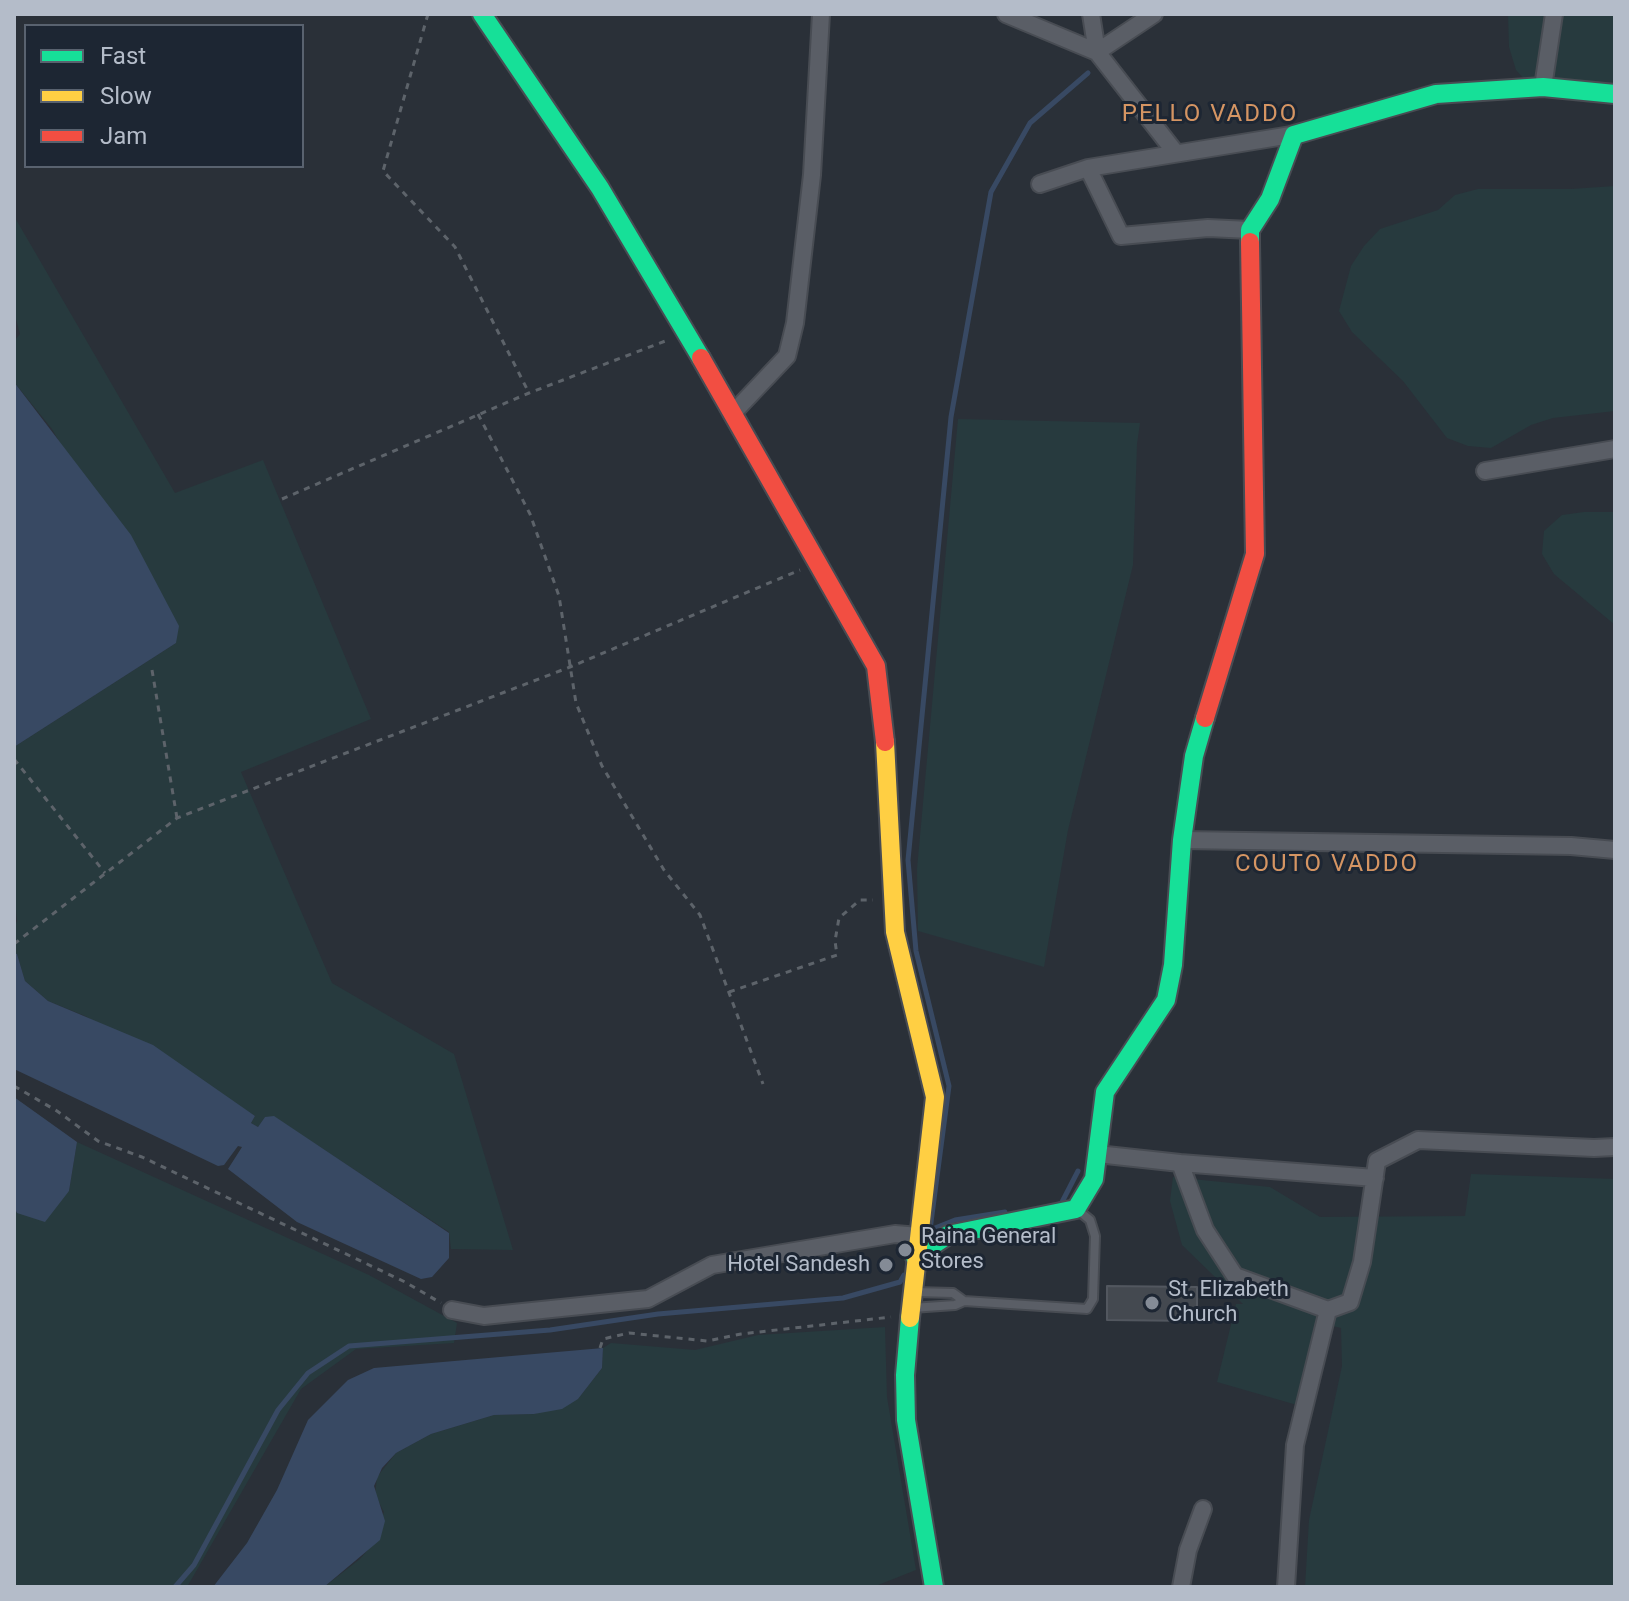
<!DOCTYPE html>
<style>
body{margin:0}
#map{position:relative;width:1629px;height:1601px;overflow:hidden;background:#2a3038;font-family:Roboto,sans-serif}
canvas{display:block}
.frame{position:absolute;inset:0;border:16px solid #b4bcc9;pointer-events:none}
.legend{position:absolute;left:24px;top:24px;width:280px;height:144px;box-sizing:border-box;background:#1d2633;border:2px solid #59626f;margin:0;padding:10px 14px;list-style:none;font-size:24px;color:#b4bcc9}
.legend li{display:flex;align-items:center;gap:16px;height:40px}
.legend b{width:40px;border:2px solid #59626f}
</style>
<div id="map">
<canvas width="1629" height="1601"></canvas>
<div class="frame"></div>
<ul class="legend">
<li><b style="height:10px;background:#16e098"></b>Fast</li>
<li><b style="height:10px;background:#ffcf43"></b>Slow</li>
<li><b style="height:10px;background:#f24e42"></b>Jam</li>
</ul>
</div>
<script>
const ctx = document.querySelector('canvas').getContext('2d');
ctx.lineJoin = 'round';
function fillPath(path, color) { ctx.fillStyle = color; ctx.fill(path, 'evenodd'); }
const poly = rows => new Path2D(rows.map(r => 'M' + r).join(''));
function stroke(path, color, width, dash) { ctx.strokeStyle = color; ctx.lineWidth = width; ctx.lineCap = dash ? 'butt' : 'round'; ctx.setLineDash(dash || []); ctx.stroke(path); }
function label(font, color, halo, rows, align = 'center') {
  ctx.font = font + ' Roboto,sans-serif'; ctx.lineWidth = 6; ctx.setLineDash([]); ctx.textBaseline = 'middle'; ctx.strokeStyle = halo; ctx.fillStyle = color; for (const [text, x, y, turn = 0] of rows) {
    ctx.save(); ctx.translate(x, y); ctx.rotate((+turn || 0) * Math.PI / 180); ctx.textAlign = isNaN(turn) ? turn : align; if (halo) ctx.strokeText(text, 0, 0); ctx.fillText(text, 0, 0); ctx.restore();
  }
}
const green = poly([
 [1508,14,1615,14,1615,86,1532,88,1516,70,1509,47],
 [1615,186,1615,411,1553,418,1531,425,1491,448,1468,446,1447,438,1403,381,1352,332,1339,311,1351,266,1364,246,1380,229,1438,210,1455,195,1478,189,1571,189],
 [14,216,175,493,263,460,371,719,241,772,332,983,454,1054,513,1250,451,1249,449,1232,274,1117,265,1117,258,1127,251,1123,255,1116,85,1016,48,1001,25,981,17,954,14,953,14,929,17,921,14,889,14,747,176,643,52,429,14,382,14,341,20,334,14,312],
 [958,419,1140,423,1137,444,1133,565,1068,830,1044,967,918,931,917,869],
 [1584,512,1615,512,1615,625,1554,574,1542,554,1544,531,1562,515],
 [77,1142,369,1275,457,1323,454,1343,356,1349,301,1389,187,1587,14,1587,14,1207,17,1213,69,1191],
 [1471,1174,1615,1179,1615,1587,1305,1587,1309,1520,1342,1366,1341,1328,1316,1322,1297,1405,1217,1382,1236,1304,1243,1304,1182,1245,1170,1201,1173,1177,1270,1187,1320,1217,1465,1216],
 [885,1327,887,1397,916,1570,873,1587,324,1587,360,1559,372,1545,384,1512,375,1495,377,1477,396,1453,431,1434,494,1415,534,1414,578,1399,602,1368,603,1348,611,1343,695,1350,758,1335]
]);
const water = poly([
 [14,382,131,535,179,626,176,643,14,747],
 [14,953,17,954,25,981,48,1001,153,1045,255,1116,251,1123,258,1127,265,1117,274,1116,449,1233,449,1258,432,1277,421,1279,297,1222,228,1169,242,1147,238,1146,224,1165,218,1166,14,1069],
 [14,1097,77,1142,69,1191,45,1222,17,1213,14,1207],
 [603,1348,602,1368,578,1399,562,1409,534,1414,494,1415,431,1434,396,1453,382,1468,374,1486,385,1521,380,1540,324,1587,213,1587,247,1543,277,1490,308,1420,348,1380,374,1368]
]);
const stream = poly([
 [1059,1204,1061,1204,1078,1171],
 [930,1230,955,1220,1005,1212],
 [927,1235,930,1230,949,1086,916,951,908,860,951,417,991,192,1030,123,1088,73],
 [175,1587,194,1565,278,1410,308,1373,349,1346,550,1330,658,1314,843,1298,900,1282,904,1275]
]);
const building = poly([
 [1107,1286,1197,1287,1197,1321,1107,1320,1107,1286]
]);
const path = poly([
 [428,14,383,171,455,247,529,393],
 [478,414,530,514,559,596,576,703,602,766,664,870,700,915,763,1084],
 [282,499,529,393,668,340],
 [152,670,177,818],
 [14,759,105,873],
 [14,944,177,818,570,667,800,570],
 [729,992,837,955,835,941,839,918,860,900,873,900],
 [14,1086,57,1111,98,1141,142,1157,405,1282,441,1303],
 [600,1348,603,1339,629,1333,707,1341,741,1334,891,1317]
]);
const lane = poly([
 [915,1292,953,1293,964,1301],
 [912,1308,955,1305,964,1301,1087,1309,1093,1299,1095,1236,1090,1220,1079,1211]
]);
const street = poly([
 [1006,14,1097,52,1175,152],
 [1091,14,1097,52,1154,14],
 [1543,87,1554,14],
 [1088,168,1121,236,1208,228,1250,230],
 [1040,184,1088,168,1297,134],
 [734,412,787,356,795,323,812,175,821,14],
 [1485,471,1615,449],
 [1182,840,1571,846,1615,850],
 [1097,1154,1180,1163,1205,1230,1235,1276,1328,1310,1350,1302,1362,1262,1377,1161,1418,1140,1594,1148,1615,1147],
 [1180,1163,1375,1178],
 [452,1310,484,1316,648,1299,712,1265,895,1234,919,1236],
 [1181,1587,1188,1550,1203,1509],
 [1286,1587,1295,1445,1328,1310]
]);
const fast = poly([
 [482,14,600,188,701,358],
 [1250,242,1250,230,1270,199,1294,135,1436,94,1543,87,1615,94],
 [915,1257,948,1235,1076,1209,1094,1179,1105,1092,1166,1000,1173,965,1182,840,1194,756,1205,718],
 [910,1318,905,1375,906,1420,934,1587]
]);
const slow = poly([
 [885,742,895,932,935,1097,910,1318]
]);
const jam = poly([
 [701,358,876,666,885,742],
 [1205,718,1255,554,1250,242]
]);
const markers = [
 [905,1250,8,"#848b96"],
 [886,1265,8,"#848b96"],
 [1152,1303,8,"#848b96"]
];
const poiNames = [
 ["Raina General",921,1237],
 ["Stores",921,1262],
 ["Hotel Sandesh",870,1265,"right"],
 ["St. Elizabeth",1168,1290],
 ["Church",1168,1315]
];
const neighbourhoodNames = [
 ["PELLO VADDO",1210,115],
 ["COUTO VADDO",1327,865]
];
fillPath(green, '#273a3e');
fillPath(water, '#384963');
stroke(stream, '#384963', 5);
fillPath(building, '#444950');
stroke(building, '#52575f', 2);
stroke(lane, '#484c53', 12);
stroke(street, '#484c53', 20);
stroke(fast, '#484c53', 22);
stroke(slow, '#484c53', 22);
stroke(jam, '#484c53', 22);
stroke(path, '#5d636a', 3, [6, 6]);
stroke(lane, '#5a5e66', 8);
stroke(street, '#5a5e66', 16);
stroke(fast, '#16e098', 18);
stroke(slow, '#ffcf43', 18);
stroke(jam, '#f24e42', 18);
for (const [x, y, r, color] of markers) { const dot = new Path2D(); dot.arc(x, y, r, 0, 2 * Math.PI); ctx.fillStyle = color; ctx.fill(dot); stroke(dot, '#1d2633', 3); }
label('22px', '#b4bcc9', '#1d2633', poiNames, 'left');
ctx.letterSpacing = '2px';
label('24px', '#d59563', '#1d2633', neighbourhoodNames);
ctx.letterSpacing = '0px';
</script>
